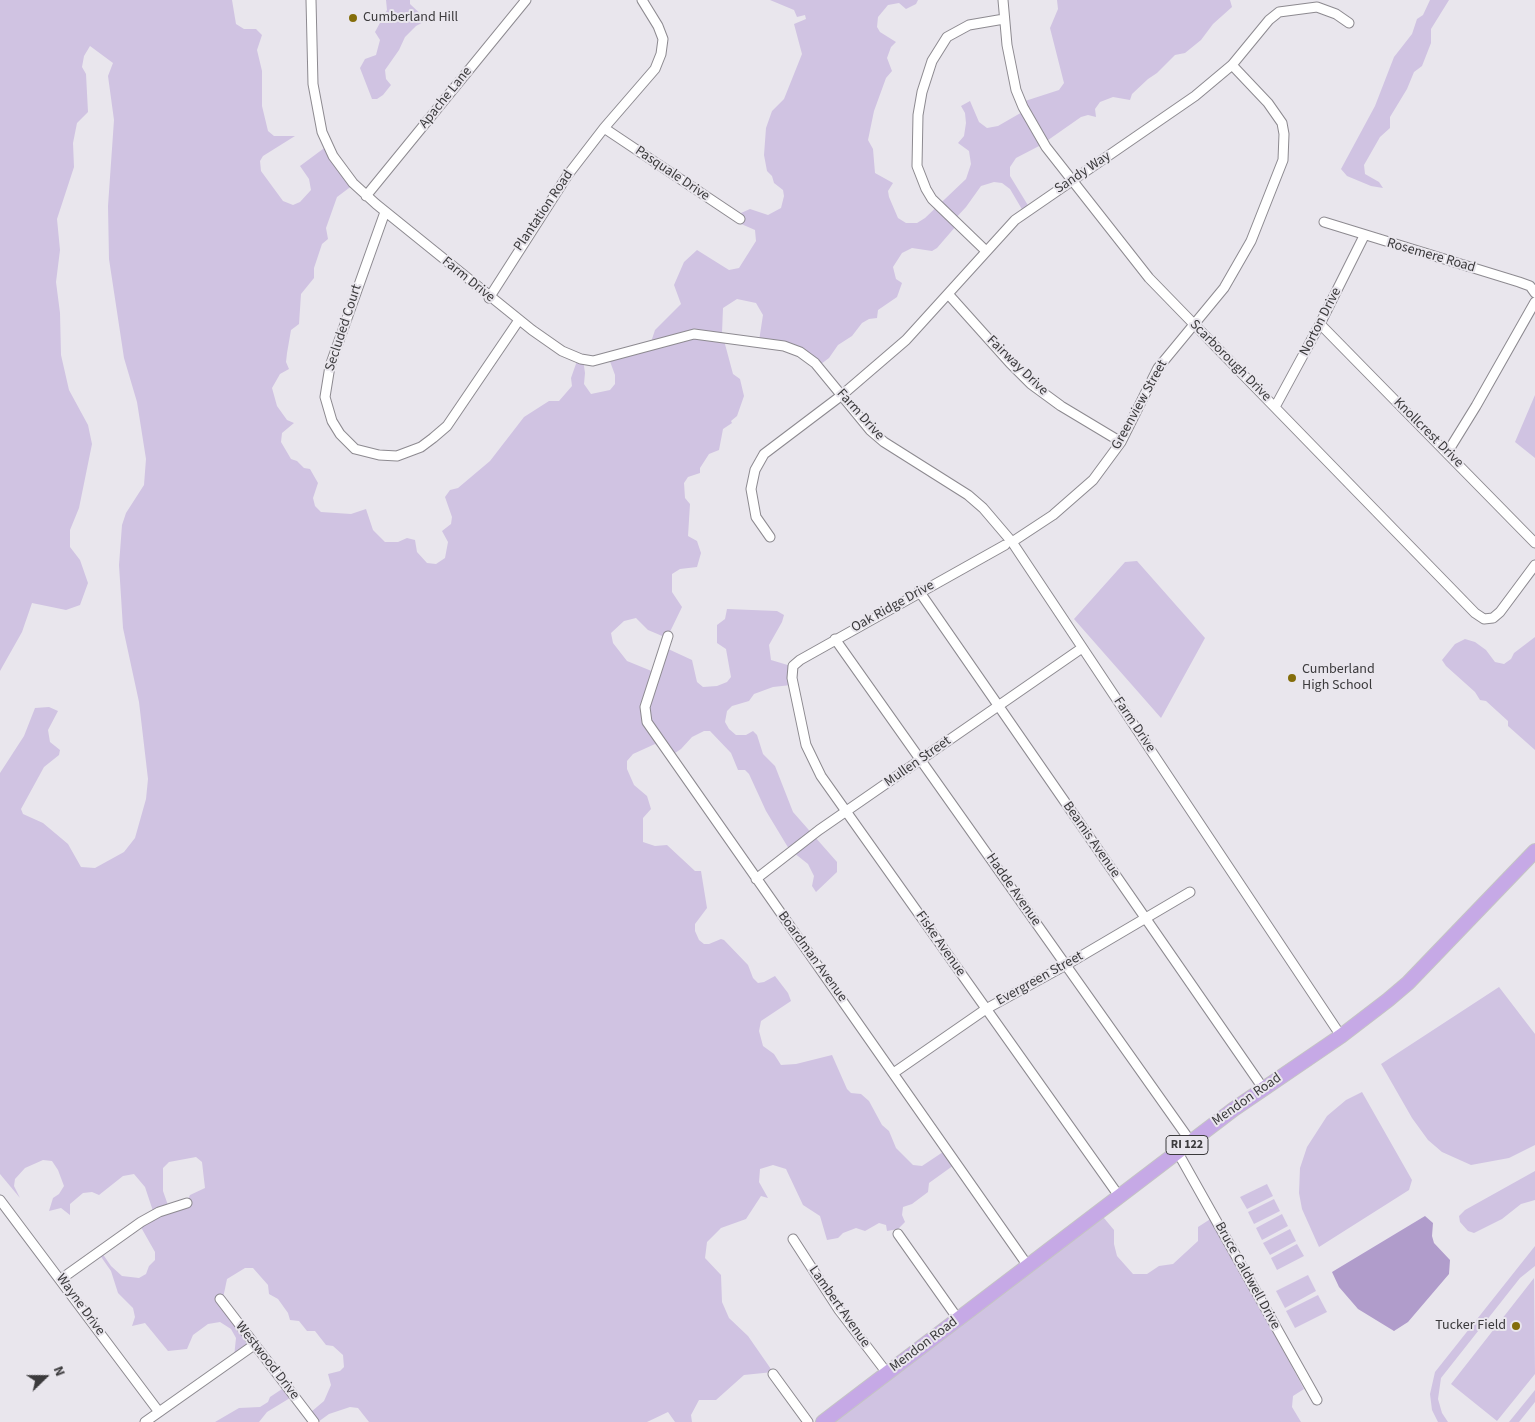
<!DOCTYPE html>
<style>
body{margin:0}
#map{position:relative;width:1535px;height:1422px;overflow:hidden;background:#e9e6ed;font-family:"Source Sans 3",sans-serif}
canvas{display:block}
.north{position:absolute;left:20px;top:1352px;width:50px;height:50px;-webkit-text-stroke:4px #e9e6ed;paint-order:stroke;rotate:68deg;font-size:14px;font-weight:700;line-height:20px;text-align:center;color:#3b3a3c}
.north::after{content:'';display:block;margin:auto;width:18px;height:22px;background:#3b3a3c;clip-path:polygon(50% 0,100% 100%,50% 72%,0 100%)}
</style>
<div id="map">
<canvas width="1535" height="1422"></canvas>
<div class="north">N</div>
</div>
<script>
const ctx = document.querySelector('canvas').getContext('2d');
ctx.lineJoin = 'round';
function fillPath(path, color) { ctx.fillStyle = color; ctx.fill(path, 'evenodd'); }
const poly = rows => new Path2D(rows.map(r => 'M' + r).join(''));
function stroke(path, color, width, dash) { ctx.strokeStyle = color; ctx.lineWidth = width; ctx.lineCap = dash ? 'butt' : 'round'; ctx.setLineDash(dash || []); ctx.stroke(path); }
function label(font, color, halo, rows, align = 'center') {
  ctx.font = font + ' "Source Sans 3",sans-serif'; ctx.lineWidth = 4; ctx.setLineDash([]); ctx.textBaseline = 'middle'; ctx.strokeStyle = halo; ctx.fillStyle = color; for (const [text, x, y, turn = 0] of rows) {
    ctx.save(); ctx.translate(x, y); ctx.rotate((+turn || 0) * Math.PI / 180); ctx.textAlign = isNaN(turn) ? turn : align; if (halo) ctx.strokeText(text, 0, 0); ctx.fillText(text, 0, 0); ctx.restore();
  }
}
const green = poly([
 [0,0,232,0,236,24,244,29,256,29,262,35,257,50,262,71,262,106,268,131,274,136,295,136,263,156,260,161,261,171,283,201,293,205,300,202,311,190,309,179,300,166,327,146,353,185,337,197,326,228,328,239,322,244,314,268,314,278,301,294,299,324,291,330,287,353,286,362,289,369,280,374,272,388,277,406,287,420,294,423,282,433,281,442,291,459,297,461,304,468,310,469,318,483,313,498,315,506,321,512,351,514,366,509,373,530,385,542,398,542,407,538,415,540,417,552,427,563,436,564,445,558,448,542,442,531,451,524,452,517,445,497,450,490,458,488,490,461,524,417,549,401,559,401,572,386,571,378,578,358,583,359,585,373,584,384,591,394,610,390,615,384,615,375,608,356,651,342,655,330,681,304,674,285,684,262,697,250,729,270,739,268,756,241,755,230,739,223,732,217,750,209,768,215,781,208,784,196,783,190,774,183,772,176,767,171,764,155,766,128,772,111,784,99,802,54,794,24,806,19,805,15,797,17,794,10,770,0,918,0,916,4,906,9,899,3,888,5,878,17,877,27,880,32,896,42,891,47,887,58,892,71,886,78,874,111,868,140,873,149,875,173,893,183,888,191,889,197,898,218,906,223,917,223,925,218,966,179,971,164,969,151,958,143,964,136,966,123,965,113,961,106,970,101,979,122,987,128,998,126,1024,111,1022,102,1059,90,1064,83,1050,28,1058,9,1057,0,1230,0,1232,7,1213,24,1201,40,1185,53,1175,55,1157,73,1148,79,1132,94,1130,100,1113,97,1100,102,1095,109,1096,117,1088,115,1081,117,1041,145,1016,158,1010,167,1010,176,1029,207,1023,211,1010,189,1002,183,994,182,981,186,966,207,954,220,956,226,937,248,932,251,912,248,902,253,893,267,896,279,902,283,897,297,878,310,877,318,869,319,862,323,852,336,838,345,829,358,817,367,804,356,759,341,763,315,756,303,737,299,723,308,722,333,733,374,740,379,744,396,737,416,731,421,732,423,723,429,719,450,709,454,700,468,700,473,688,477,684,483,685,498,690,504,688,536,697,541,701,553,697,567,680,569,672,574,672,592,682,607,667,638,648,630,636,618,624,621,611,633,613,643,627,661,654,672,666,648,692,660,697,682,703,687,717,686,727,682,731,677,726,649,717,643,717,625,725,619,727,609,777,611,784,615,782,622,769,645,771,660,791,666,791,685,773,687,754,694,749,701,732,706,727,711,725,722,729,729,736,735,746,735,753,731,757,735,763,754,775,766,793,812,837,862,837,872,816,892,812,886,814,876,808,864,789,849,766,811,749,774,745,770,738,770,731,753,710,731,704,731,692,737,681,749,669,757,655,744,633,754,627,761,627,769,634,785,647,796,651,809,643,818,643,842,655,846,667,845,695,871,701,871,707,908,695,924,695,931,699,940,704,944,709,944,721,939,724,940,748,965,753,978,758,983,764,982,775,976,788,993,791,1001,761,1021,759,1031,763,1046,774,1054,781,1065,796,1064,832,1055,847,1089,851,1093,861,1094,869,1101,882,1125,889,1131,896,1148,913,1165,922,1166,946,1150,954,1165,929,1183,928,1192,912,1204,903,1207,902,1215,905,1222,898,1229,887,1231,886,1225,879,1223,865,1231,856,1228,843,1233,838,1238,827,1240,820,1216,803,1205,786,1169,773,1165,760,1169,759,1182,768,1198,761,1196,746,1219,721,1228,707,1242,705,1258,721,1275,722,1302,729,1318,748,1336,773,1372,744,1375,716,1400,699,1400,691,1415,692,1422,675,1422,668,1412,647,1422,369,1422,358,1408,350,1407,329,1414,318,1422,311,1412,324,1401,331,1385,328,1374,340,1371,344,1367,343,1355,333,1346,326,1345,315,1331,307,1331,299,1321,290,1320,288,1313,278,1299,269,1294,268,1285,253,1268,245,1268,227,1279,222,1303,252,1343,234,1357,236,1338,231,1329,220,1322,208,1324,193,1335,187,1349,168,1351,145,1323,132,1326,135,1317,133,1308,118,1293,111,1271,97,1251,100,1250,111,1266,122,1276,139,1278,146,1274,149,1266,155,1260,155,1252,138,1222,154,1214,145,1187,134,1174,123,1176,99,1195,92,1192,83,1193,70,1204,70,1215,61,1208,49,1211,53,1198,59,1194,64,1186,58,1170,52,1161,43,1160,25,1168,15,1179,14,1186,20,1198,0,1174,0,773,24,736,35,708,49,707,58,711,48,730,50,742,60,750,59,755,44,767,21,809,23,814,43,823,68,844,81,867,95,868,124,852,135,838,146,799,148,779,139,702,123,628,119,565,122,525,126,513,144,485,146,459,137,402,124,358,109,259,108,206,114,120,108,76,113,63,90,46,84,56,82,67,86,74,88,112,77,123,73,143,74,167,57,219,60,250,56,282,60,313,61,355,69,390,88,425,92,444,79,508,70,530,70,547,80,560,88,583,80,605,66,610,32,603,22,632,0,671],
 [196,1157,202,1162,205,1188,190,1195,186,1203,169,1208,163,1191,163,1168,169,1162],
 [386,0,410,0,410,4,427,20,416,26,405,37,399,50,385,70,386,79,391,85,383,95,377,99,372,99,360,68,365,59,376,55,380,40,375,32,387,10],
 [1430,0,1449,0,1431,29,1431,43,1422,66,1414,72,1407,89,1390,117,1390,128,1380,137,1364,165,1365,174,1379,182,1383,188,1371,186,1347,176,1341,169,1375,106,1394,57,1412,34,1417,19,1423,15],
 [1535,395,1535,458,1515,442],
 [1137,561,1205,638,1161,718,1074,619,1125,562],
 [1535,637,1535,750,1508,726,1508,721,1486,701,1480,700,1475,692,1446,666,1442,660,1455,644,1465,639,1475,642,1486,650,1495,662,1504,664,1511,659,1514,653],
 [1499,987,1535,1034,1535,1145,1509,1158,1471,1165,1442,1152,1428,1140,1412,1118,1381,1064],
 [1362,1092,1412,1180,1409,1190,1319,1247,1302,1209,1299,1193,1300,1168,1307,1147,1327,1116,1346,1100],
 [1535,1171,1535,1200,1521,1204,1502,1219,1474,1233,1468,1231,1460,1222,1459,1216,1465,1210],
 [1267,1184,1273,1196,1247,1209,1240,1197],
 [1274,1199,1280,1211,1254,1224,1248,1212],
 [1099,1212,1114,1230,1114,1244,1117,1256,1133,1274,1147,1274,1159,1266,1173,1264,1198,1241,1198,1227,1212,1218,1304,1389,1293,1396,1292,1407,1301,1422,822,1422],
 [1282,1214,1288,1226,1262,1240,1256,1228],
 [1290,1229,1296,1241,1270,1255,1263,1243],
 [1297,1244,1304,1256,1277,1270,1271,1258],
 [1535,1246,1535,1266,1520,1278,1441,1378,1438,1399,1442,1413,1448,1422,1438,1422,1432,1410,1430,1394,1435,1372],
 [1308,1275,1316,1291,1285,1308,1276,1291],
 [1534,1278,1535,1374,1497,1421,1451,1384],
 [1318,1295,1327,1312,1295,1328,1286,1311],
 [285,1387,290,1392,290,1398,267,1412,259,1422,215,1422,239,1408,260,1407,268,1402,270,1397],
 [1535,1390,1535,1402,1519,1422,1509,1422]
]);
const water = poly([
 [1425,1216,1433,1223,1432,1236,1434,1243,1450,1260,1449,1274,1408,1322,1394,1331,1358,1309,1339,1287,1332,1272]
]);
const minor = poly([
 [311,0,313,84,322,132,333,156,353,183,376,204,532,330,562,351,581,359,593,361,694,334,784,346,800,352,815,363,870,430,884,442,968,495,983,508,1012,542,1341,1036],
 [1003,0,1007,45,1016,90,1023,107,1046,147,1149,278,1475,613,1484,619,1493,618,1500,612,1535,565],
 [604,128,740,219],
 [366,196,526,0],
 [385,212,330,366,325,397,332,421,340,434,355,449,379,455,397,456,421,447,433,438,447,426,519,320],
 [1324,222,1519,282,1530,286,1535,293],
 [986,251,932,199,926,189,917,166,918,115,922,92,932,61,947,37,969,25,1004,19],
 [949,295,1010,363,1031,384,1061,406,1121,442],
 [489,298,567,176,604,128,655,69,661,54,663,39,658,26,642,0],
 [1320,324,1535,543],
 [1275,407,1320,324,1364,236],
 [1447,453,1476,406,1535,302],
 [770,537,756,517,751,489,755,470,764,454,842,395,906,340,1015,220,1195,96,1232,65,1269,20,1279,12,1317,7,1336,14,1349,23],
 [1012,542,1053,515,1093,480,1121,442,1158,368,1224,288,1251,241,1283,160,1284,134,1282,123,1268,103,1232,65],
 [1005,545,800,660,793,666,792,678,806,745,821,776,1119,1196],
 [919,591,1263,1088],
 [668,636,645,707,647,722,1028,1266],
 [835,639,1191,1142],
 [756,879,819,830,1082,648],
 [895,1072,986,1009,1066,965,1190,892],
 [1177,1151,1317,1400],
 [0,1200,159,1412],
 [898,1234,958,1319],
 [793,1239,839,1310,887,1373],
 [61,1279,141,1222,159,1212,187,1203],
 [220,1299,314,1422],
 [773,1374,808,1422],
 [145,1422,254,1345]
]);
const primary = poly([
 [823,1422,1234,1109,1341,1036,1388,1000,1408,983,1535,851]
]);
const markers = [
 [353,18,5,"#846d0a"],
 [1292,678,5,"#846d0a"],
 [1516,1326,5,"#846d0a"]
];
const shields = [
 [1187,1145,42]
];
const shieldNames = [
 ["RI 122",1187,1145]
];
const poiNames = [
 ["Cumberland Hill",363,18],
 ["Cumberland",1302,670],
 ["High School",1302,686],
 ["Tucker Field",1506,1326,"right"]
];
const streetNames = [
 ["Apache Lane",446,98,-51],
 ["Sandy Way",1083,173,-34],
 ["Pasquale Drive",672,174,34],
 ["Plantation Road",544,211,-56],
 ["Rosemere Road",1431,256,16],
 ["Farm Drive",468,280,39],
 ["Norton Drive",1321,322,-63],
 ["Secluded Court",344,328,-72],
 ["Scarborough Drive",1230,361,45],
 ["Fairway Drive",1017,366,44],
 ["Greenview Street",1140,405,-61],
 ["Farm Drive",860,415,48],
 ["Knollcrest Drive",1428,433,45],
 ["Oak Ridge Drive",893,607,-29],
 ["Farm Drive",1134,725,56],
 ["Mullen Street",918,762,-35],
 ["Beamis Avenue",1091,840,55],
 ["Hadde Avenue",1013,890,55],
 ["Fiske Avenue",940,944,55],
 ["Boardman Avenue",812,957,54],
 ["Evergreen Street",1040,979,-29],
 ["Mendon Road",1247,1100,-35],
 ["Bruce Caldwell Drive",1247,1276,61],
 ["Wayne Drive",80,1305,54],
 ["Lambert Avenue",839,1307,55],
 ["Mendon Road",924,1345,-37],
 ["Westwood Drive",267,1361,52]
];
fillPath(green, '#d0c3e2');
fillPath(water, '#b09ccb');
stroke(minor, '#8d8a90', 11);
stroke(primary, '#c4c4c4', 16);
stroke(minor, '#fff', 9);
stroke(primary, '#c6a9e6', 14);
for (const [x, y, r, color] of markers) { const dot = new Path2D(); dot.arc(x, y, r, 0, 2 * Math.PI); ctx.fillStyle = color; ctx.fill(dot); stroke(dot, '#e9e6ed', 2); }
for (const [x, y, w] of shields) { const box = new Path2D(); box.roundRect(x - w / 2, y - 9.5, w, 19, 4); ctx.fillStyle = '#e9e6ed'; ctx.fill(box); stroke(box, '#3b3a3c', 1); }
label('bold 12px', '#3b3a3c', null, shieldNames);
label('14px', '#3b3a3c', '#e9e6ed', poiNames, 'left');
label('14px', '#3b3a3c', '#e9e6ed', streetNames);
</script>
